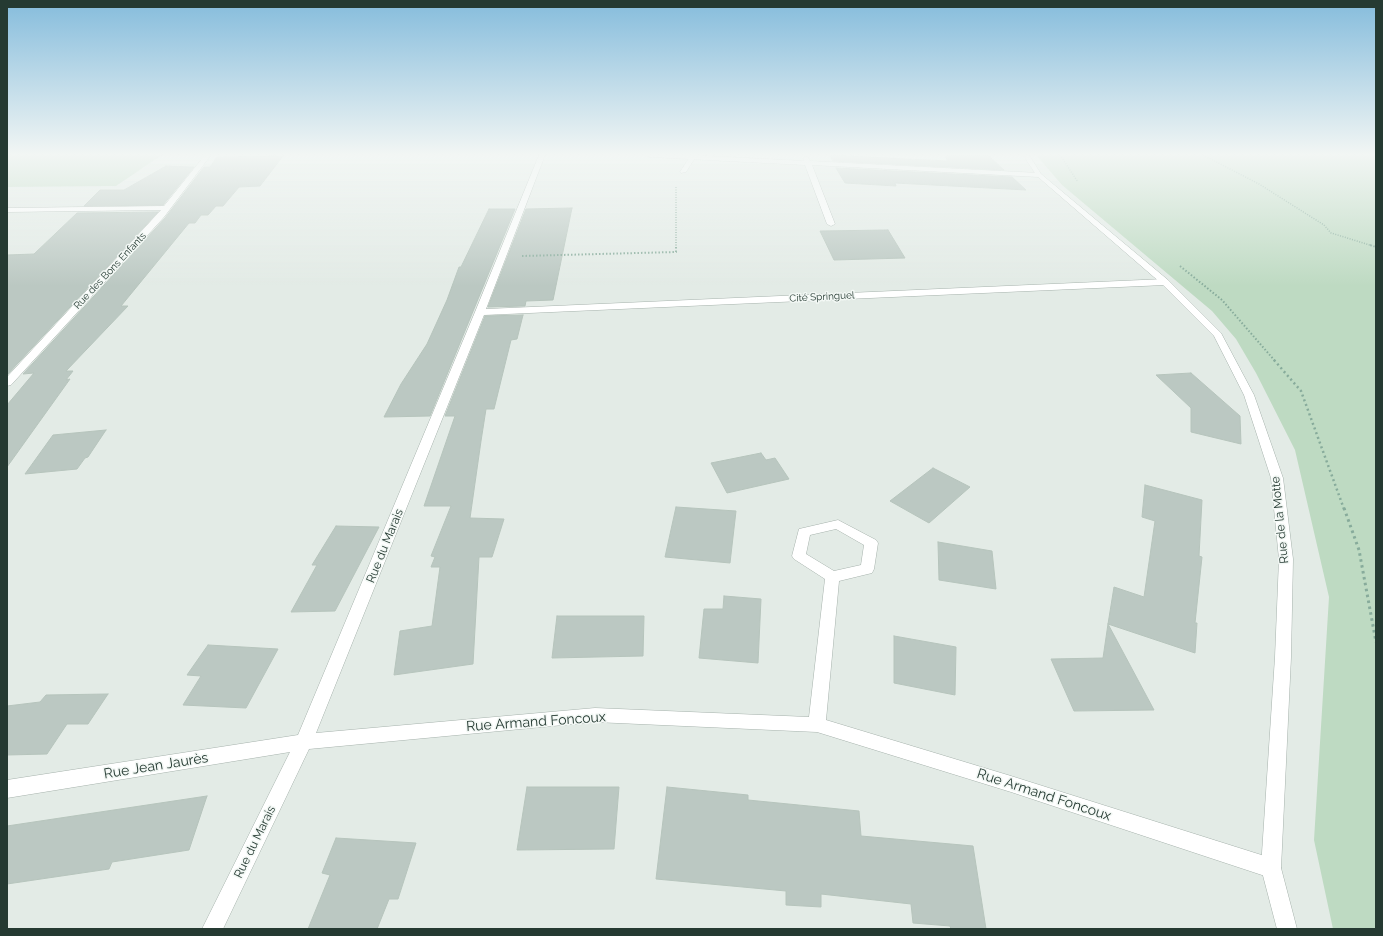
<!DOCTYPE html>
<meta charset="utf-8">
<style>
body{margin:0}
#map{position:relative;width:1383px;height:936px;overflow:hidden;background:#e3ebe6;font-family:Raleway,sans-serif}
canvas{display:block}
.frame{position:absolute;inset:0;border:8px solid #253a32;pointer-events:none}
</style>
<div id="map">
<canvas width="1383" height="936"></canvas>
<div class="frame"></div>
</div>
<script>
const ctx = document.querySelector('canvas').getContext('2d');
ctx.lineJoin = 'round';
function fillPath(path, color) { ctx.fillStyle = color; ctx.fill(path, 'evenodd'); }
const poly = rows => new Path2D(rows.map(r => 'M' + r).join(''));
function stroke(path, color, width, dash) { ctx.strokeStyle = color; ctx.lineWidth = width; ctx.lineCap = dash ? 'butt' : 'round'; ctx.setLineDash(dash || []); ctx.stroke(path); }
function label(font, color, halo, rows, align = 'center') {
  ctx.font = font + ' Raleway,sans-serif'; ctx.lineWidth = 3; ctx.setLineDash([]); ctx.textBaseline = 'middle'; ctx.strokeStyle = halo; ctx.fillStyle = color; for (const [text, x, y, turn = 0] of rows) {
    ctx.save(); ctx.translate(x, y); ctx.rotate((+turn || 0) * Math.PI / 180); ctx.textAlign = isNaN(turn) ? turn : align; if (halo) ctx.strokeText(text, 0, 0); ctx.fillText(text, 0, 0); ctx.restore();
  }
}
const green = poly([
 [7,155,162,155,116,186,7,187],
 [1036,155,1376,155,1376,929,1333,929,1314,840,1329,597,1295,450,1256,373,1236,339,1212,311,1062,185]
]);
const building = poly([
 [830,155,947,161,946,155,988,155,1004,170,833,161,830,155],
 [283,156,260,186,239,187,223,206,216,206,208,215,201,215,195,223,189,223,121,306,128,306,66,371,73,371,66,380,70,379,7,467,7,405,34,373,23,374,165,218,204,167,210,167,217,157,283,156],
 [166,166,194,167,163,205,84,206,100,190,124,190,166,166],
 [836,168,1012,177,1026,190,895,183,896,186,845,183,836,168],
 [572,208,553,300,526,301,525,306,488,307,526,209,572,208],
 [489,209,515,209,430,416,384,417,401,384,427,344,447,300,459,267,461,267,489,209],
 [158,212,7,375,7,255,34,254,77,213,158,212],
 [888,230,905,258,834,260,820,231,888,230],
 [523,315,517,339,511,340,494,409,486,409,481,441,470,518,504,519,492,557,479,557,473,664,394,675,400,631,432,626,440,567,431,567,435,557,431,556,451,506,424,506,455,416,445,416,485,316,523,315],
 [1191,373,1240,416,1241,444,1191,432,1191,408,1156,375,1191,373],
 [106,430,88,457,85,458,77,469,25,474,53,435,106,430],
 [761,453,766,460,775,458,789,479,727,493,711,463,761,453],
 [933,468,970,487,929,523,890,501,933,468],
 [1145,485,1202,500,1199,556,1202,557,1195,623,1197,623,1195,653,1108,624,1114,587,1144,597,1155,521,1142,517,1145,485],
 [676,507,736,511,730,563,665,557,676,507],
 [336,526,379,527,335,611,291,612,317,565,312,565,336,526],
 [938,542,992,551,996,589,939,580,938,542],
 [724,596,761,599,758,663,699,658,704,609,723,609,724,596],
 [557,616,644,616,643,656,552,658,557,616],
 [1108,624,1154,710,1074,711,1051,659,1103,658,1108,624],
 [894,636,956,647,955,695,894,683,894,636],
 [208,645,278,649,246,708,183,705,201,676,187,675,208,645],
 [108,694,88,724,67,724,47,754,7,755,7,706,40,702,46,695,108,694],
 [527,787,619,787,614,849,517,850,527,787],
 [667,787,748,795,748,800,859,811,861,836,973,846,986,929,951,929,950,926,913,923,911,904,821,894,821,907,786,905,786,891,656,879,667,787],
 [207,796,189,850,112,862,109,869,7,884,7,826,207,796],
 [336,838,416,843,398,899,389,899,377,929,308,929,330,875,322,873,336,838]
]);
const pathFar3 = poly([
 [1060,155,1078,182],
 [1203,155,1259,184,1324,225,1331,233,1373,246],
 [676,187,676,246]
]);
const pathFar2 = poly([
 [1370,245,1376,247],
 [522,256,676,252,676,245],
 [1180,266,1222,300,1275,361]
]);
const pathFar1 = poly([
 [1274,360,1301,391,1344,509]
]);
const path = poly([
 [1344,508,1359,550,1376,642]
]);
const service = poly([
 [692,156,695,158,686,172,681,173,680,172,689,158,692,156]
]);
const minor = poly([
 [205,155,211,155,164,217,11,385,7,386,7,377,161,210,7,212,7,208,164,206,205,155],
 [539,155,545,155,486,309,1165,279,1169,282,1165,285,484,315,316,733,595,708,809,717,825,579,794,559,792,556,799,529,838,520,876,540,878,543,874,569,872,573,839,581,826,720,1011,776,1271,858,1278,861,1281,868,1278,875,1271,878,1011,792,817,732,595,722,309,749,223,929,202,929,290,752,7,798,7,780,298,735,475,312,539,155],
 [836,529,864,545,861,565,834,571,806,554,810,535,836,529],
 [646,155,692,155,804,161,803,158,806,156,808,157,810,161,1039,173,1042,175,1039,177,812,165,835,224,831,226,827,224,805,165,649,157,646,155]
]);
const tertiary = poly([
 [1023,155,1029,155,1041,174,1168,280,1221,333,1254,395,1283,478,1293,559,1291,657,1281,868,1297,929,1277,929,1261,868,1275,657,1279,559,1271,478,1244,395,1214,336,1162,284,1037,176,1023,155]
]);
const farStreetnames = [
 ["Rue des Bons Enfants",110,271,-47],
 ["Cité Springuel",822,297,-3]
];
const streetNames = [
 ["Rue de la Motte",1280,520,-96],
 ["Rue du Marais",385,546,-68],
 ["Rue du Marais",255,842,-64]
];
const nearStreetnames = [
 ["Rue Armand Foncoux",536,722,-4],
 ["Rue Jean Jaurès",156,766,-9],
 ["Rue Armand Foncoux",1044,795,18]
];
fillPath(green, '#bedac2');
fillPath(building, '#bbc8c2');
stroke(building, '#b6c4bc', 1);
stroke(service, '#a6b2ac', 1);
stroke(minor, '#a6b2ac', 1);
stroke(tertiary, '#a6b2ac', 1);
stroke(pathFar3, '#87ab9b', 1.5, [1, 1.5]);
stroke(pathFar2, '#87ab9b', 2, [1.5, 2]);
stroke(pathFar1, '#87ab9b', 2.5, [2, 3]);
stroke(path, '#87ab9b', 3, [2.5, 3.5]);
fillPath(service, '#fff');
fillPath(minor, '#fff');
fillPath(tertiary, '#fff');
const sky = ctx.createLinearGradient(0, 0, 0, 286);
sky.addColorStop(0, '#85bcdc');
sky.addColorStop(0.54, '#f2f6f4');
sky.addColorStop(1, '#f2f6f400');
ctx.fillStyle = sky;
ctx.fillRect(0, 0, 1383, 286);
label('10px', '#253a32', '#f3f8f5', farStreetnames);
label('12px', '#253a32', '#f3f8f5', streetNames);
label('14px', '#253a32', '#f3f8f5', nearStreetnames);
</script>
